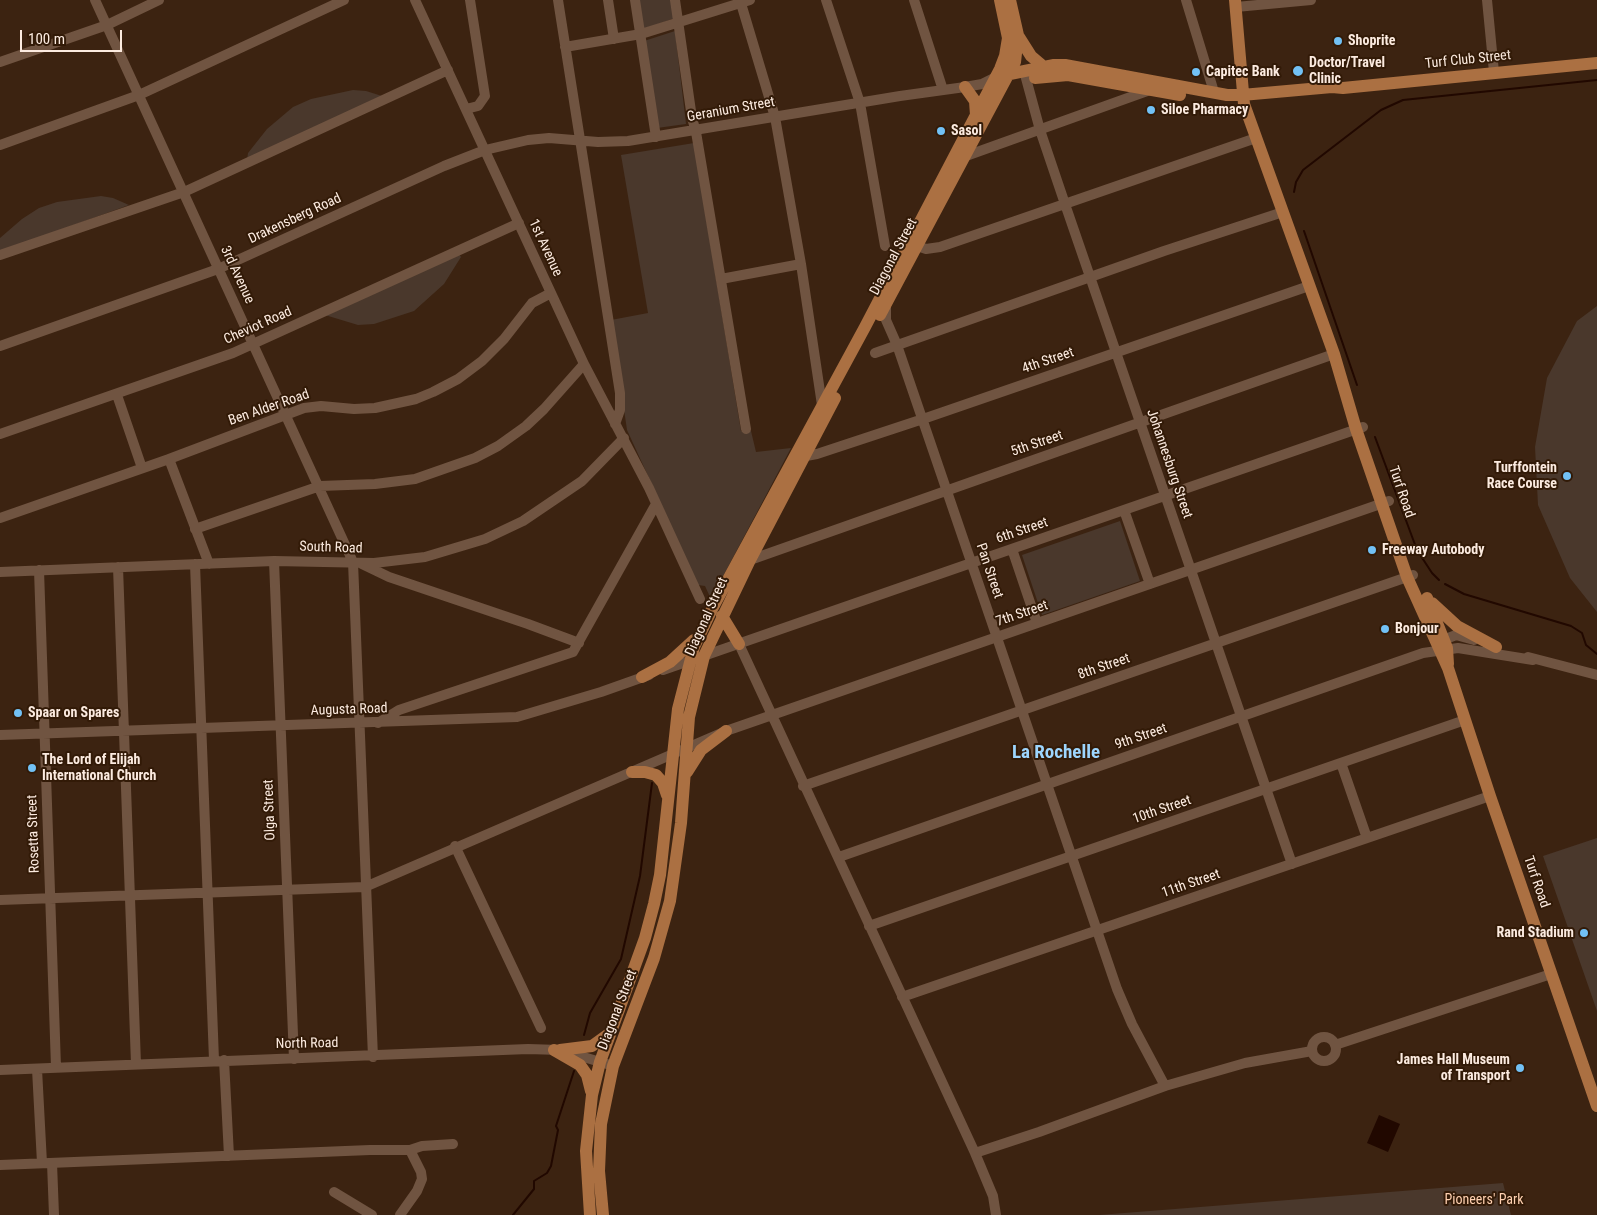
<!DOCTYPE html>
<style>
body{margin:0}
#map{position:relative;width:1597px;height:1215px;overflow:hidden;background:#3c2311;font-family:"Roboto Condensed",sans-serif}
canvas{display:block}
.scale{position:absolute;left:20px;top:30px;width:102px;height:22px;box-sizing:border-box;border:2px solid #fcebe0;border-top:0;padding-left:6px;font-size:15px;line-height:18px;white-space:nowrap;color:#fcebe0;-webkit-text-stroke:4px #321a07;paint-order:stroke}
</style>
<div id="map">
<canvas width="1597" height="1215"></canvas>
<div class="scale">100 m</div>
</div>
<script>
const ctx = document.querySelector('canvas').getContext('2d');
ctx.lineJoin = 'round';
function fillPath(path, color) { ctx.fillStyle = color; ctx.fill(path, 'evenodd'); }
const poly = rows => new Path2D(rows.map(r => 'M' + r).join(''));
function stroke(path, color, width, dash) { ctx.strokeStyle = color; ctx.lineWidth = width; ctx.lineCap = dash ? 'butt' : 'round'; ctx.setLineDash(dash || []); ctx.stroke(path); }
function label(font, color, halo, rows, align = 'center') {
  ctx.font = font + ' "Roboto Condensed",sans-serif'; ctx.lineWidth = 4; ctx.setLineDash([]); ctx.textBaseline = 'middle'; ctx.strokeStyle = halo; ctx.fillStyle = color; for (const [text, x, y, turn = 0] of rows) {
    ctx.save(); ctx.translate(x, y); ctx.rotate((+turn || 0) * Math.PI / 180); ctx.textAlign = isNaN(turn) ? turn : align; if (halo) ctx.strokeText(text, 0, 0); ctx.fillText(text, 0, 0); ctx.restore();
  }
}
const green = poly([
 [637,0,672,0,675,18,642,30],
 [675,31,686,124,657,128,644,41],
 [353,90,366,91,382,96,247,160,248,153,267,129,293,107,311,99],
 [694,143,741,431,751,431,756,452,791,448,711,599,705,586,698,585,627,430,611,320,648,313,621,155],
 [101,196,113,198,129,205,0,252,0,238,22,219,39,208,57,202],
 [459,254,461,257,444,284,414,311,374,324,358,325,325,315],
 [1597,306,1597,612,1570,578,1538,505,1535,447,1547,378,1577,321],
 [1120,521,1140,581,1042,615,1022,555],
 [1597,838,1597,1011,1543,856],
 [1503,1183,1511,1215,1099,1215]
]);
const water = poly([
 [1379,1115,1400,1124,1388,1152,1367,1143]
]);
const stream = poly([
 [1294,192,1296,182,1303,170,1381,110,1403,100,1597,80],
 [1304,231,1357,385],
 [1375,437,1417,550,1432,573,1439,580],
 [1445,584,1464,594,1571,626,1582,633,1586,645,1597,654],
 [584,1035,590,1013,621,959,640,876,652,783],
 [513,1215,534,1189,534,1181,547,1173,551,1166,558,1130,556,1126,574,1071]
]);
const minor = poly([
 [95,0,353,562,373,1057],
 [415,0,584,364,649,488,700,599],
 [558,0,620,393,620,410,615,424],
 [608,0,614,39],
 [635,0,656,137],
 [675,0,692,118,696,132,746,429],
 [740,0,775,117,801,264,822,405],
 [826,0,860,103,885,246],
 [914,0,943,90],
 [1186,0,1214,92],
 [1487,0,1494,72],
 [1236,7,1311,0],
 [565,47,641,34,750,0],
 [0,62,107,25,159,0],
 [1024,71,1040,130,1065,204,1292,864],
 [466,109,478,106,485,96,470,0],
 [0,145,139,95,344,0],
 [966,156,1150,90],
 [911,244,926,249,940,247,1256,138],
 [0,255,184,192,448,70],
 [721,279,801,264],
 [886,306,886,320,897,345,1117,989,1132,1024,1165,1086],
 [0,346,218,269,444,166,485,150,528,140,549,138,598,142,628,141,900,96,965,87,982,84,996,77],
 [875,353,1164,251,1283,212],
 [117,395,142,468],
 [0,434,233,353,519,223],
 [800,454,806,456,817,454,923,419,1309,286],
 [169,459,209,564],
 [1124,510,1150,584],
 [0,518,169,459,304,408,321,406,354,409,375,408,416,399,433,392,458,379,482,361,504,339,532,303,551,293],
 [195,529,320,486,375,484,415,479,475,458,498,446,526,426,544,409,584,364],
 [1012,549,1037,623],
 [750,560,1334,354],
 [274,561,294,1059],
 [195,564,214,1060],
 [362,564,389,577,528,624,579,643],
 [118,567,136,1064],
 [39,570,56,1067],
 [0,572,274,561,374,563,425,557,485,539,523,521,582,481,624,438],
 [1438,642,1456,635,1474,640],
 [739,644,975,1153,993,1196,996,1215],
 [1528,657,1597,675],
 [663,670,1363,427],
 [378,723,399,710,573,652,656,504],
 [0,735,517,717,601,692,649,675],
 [1341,763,1367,838],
 [803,786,1413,575],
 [455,846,541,1028],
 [839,857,1423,653,1458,648,1533,660],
 [0,900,365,887,726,731,1389,501],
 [869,926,1465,720],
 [902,997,1490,796],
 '1312 1049a12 12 0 1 1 24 0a12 12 0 1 1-24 0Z',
 [1335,1045,1551,974],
 [224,1060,229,1156],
 [37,1069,42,1163],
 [0,1070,528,1049,560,1050,607,1064],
 [975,1153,1039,1132,1165,1086,1245,1063,1312,1051],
 [52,1163,54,1215],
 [0,1165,370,1150,410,1150,422,1146,453,1144],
 [334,1192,372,1215],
 [400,1215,417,1191,422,1179,421,1172,410,1150]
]);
const major = poly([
 [1235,0,1244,104,1334,354,1356,429,1407,577,1448,668,1490,796,1597,1106],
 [1019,37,1031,56,1044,67],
 [1005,75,1054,65,1065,65,1227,95,1242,95,1332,87,1343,88,1597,63],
 [1035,78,1068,75,1180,95],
 [965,87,975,101,976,115],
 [880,315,1015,62,1018,35,1010,0],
 [1427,598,1447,648,1448,664],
 [1432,603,1457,626,1496,647],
 [722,616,739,644],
 [642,677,670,662,694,640],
 [632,772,645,772,656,775,663,783,667,795],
 [687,772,701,750,726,731],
 [554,1050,580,1065,587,1075,591,1091],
 [560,1050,592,1046,610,1033],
 [590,1215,586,1151,592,1095,600,1062,645,938,654,904,660,875,678,709,694,647,712,609,865,327,1000,69,1005,56,1008,38,1000,0],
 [603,1215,599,1171,601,1124,613,1066,654,958,670,901,681,823,689,717,704,656,750,560,835,398]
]);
const markers = [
 [1338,41,5,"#72c1f5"],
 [1298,71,6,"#72c1f5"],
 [1196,72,5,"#72c1f5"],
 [1151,110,5,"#72c1f5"],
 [941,131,5,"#72c1f5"],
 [1567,476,5,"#72c1f5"],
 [1372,550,5,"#72c1f5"],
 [1385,629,5,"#72c1f5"],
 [18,713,5,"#72c1f5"],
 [32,768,5,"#72c1f5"],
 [1584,933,5,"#72c1f5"],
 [1520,1068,5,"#72c1f5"]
];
const poiNames = [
 ["Shoprite",1348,41],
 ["Doctor/Travel",1309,63],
 ["Clinic",1309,79],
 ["Capitec Bank",1206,72],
 ["Siloe Pharmacy",1161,110],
 ["Sasol",951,131],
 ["Turffontein",1557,468,"right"],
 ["Race Course",1557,484,"right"],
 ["Freeway Autobody",1382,550],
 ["Bonjour",1395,629],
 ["Spaar on Spares",28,713],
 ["The Lord of Elijah",42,760],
 ["International Church",42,776],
 ["Rand Stadium",1574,933,"right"],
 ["James Hall Museum",1510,1060,"right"],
 ["of Transport",1510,1076,"right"]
];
const streetNames = [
 ["Turf Club Street",1468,60,-6],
 ["Geranium Street",731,110,-10],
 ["Drakensberg Road",295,219,-25],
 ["1st Avenue",545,248,65],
 ["Diagonal Street",894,257,-62],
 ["3rd Avenue",237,275,65],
 ["Cheviot Road",258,326,-24],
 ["4th Street",1048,361,-19],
 ["Ben Alder Road",269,408,-19],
 ["5th Street",1037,444,-19],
 ["Johannesburg Street",1169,464,71],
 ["Turf Road",1401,492,71],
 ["6th Street",1022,531,-19],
 ["South Road",331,548,2],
 ["Pan Street",989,571,71],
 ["7th Street",1022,614,-19],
 ["Diagonal Street",707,617,-66],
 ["8th Street",1104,667,-19],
 ["Augusta Road",349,710,-2],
 ["9th Street",1141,737,-19],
 ["Olga Street",270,810,-92],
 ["10th Street",1162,810,-19],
 ["Rosetta Street",34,834,-92],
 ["Turf Road",1536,882,71],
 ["11th Street",1191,884,-19],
 ["Diagonal Street",618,1010,-69],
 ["North Road",307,1044,-1]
];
const parkNames = [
 ["Pioneers' Park",1484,1200]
];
const districtNames = [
 ["La Rochelle",1056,753]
];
fillPath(green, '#4a382c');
fillPath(water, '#210800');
stroke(stream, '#210800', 2);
stroke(minor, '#705441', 10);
stroke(major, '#ab7042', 12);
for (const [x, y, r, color] of markers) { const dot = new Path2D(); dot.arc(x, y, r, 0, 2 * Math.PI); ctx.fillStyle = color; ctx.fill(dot); stroke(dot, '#321a07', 2); }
label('bold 14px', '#fcebe0', '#321a07', poiNames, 'left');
label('14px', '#fcebe0', '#321a07', streetNames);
label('14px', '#ffd1b1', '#321a07', parkNames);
label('bold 19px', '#9dd5fd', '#321a07', districtNames);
</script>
